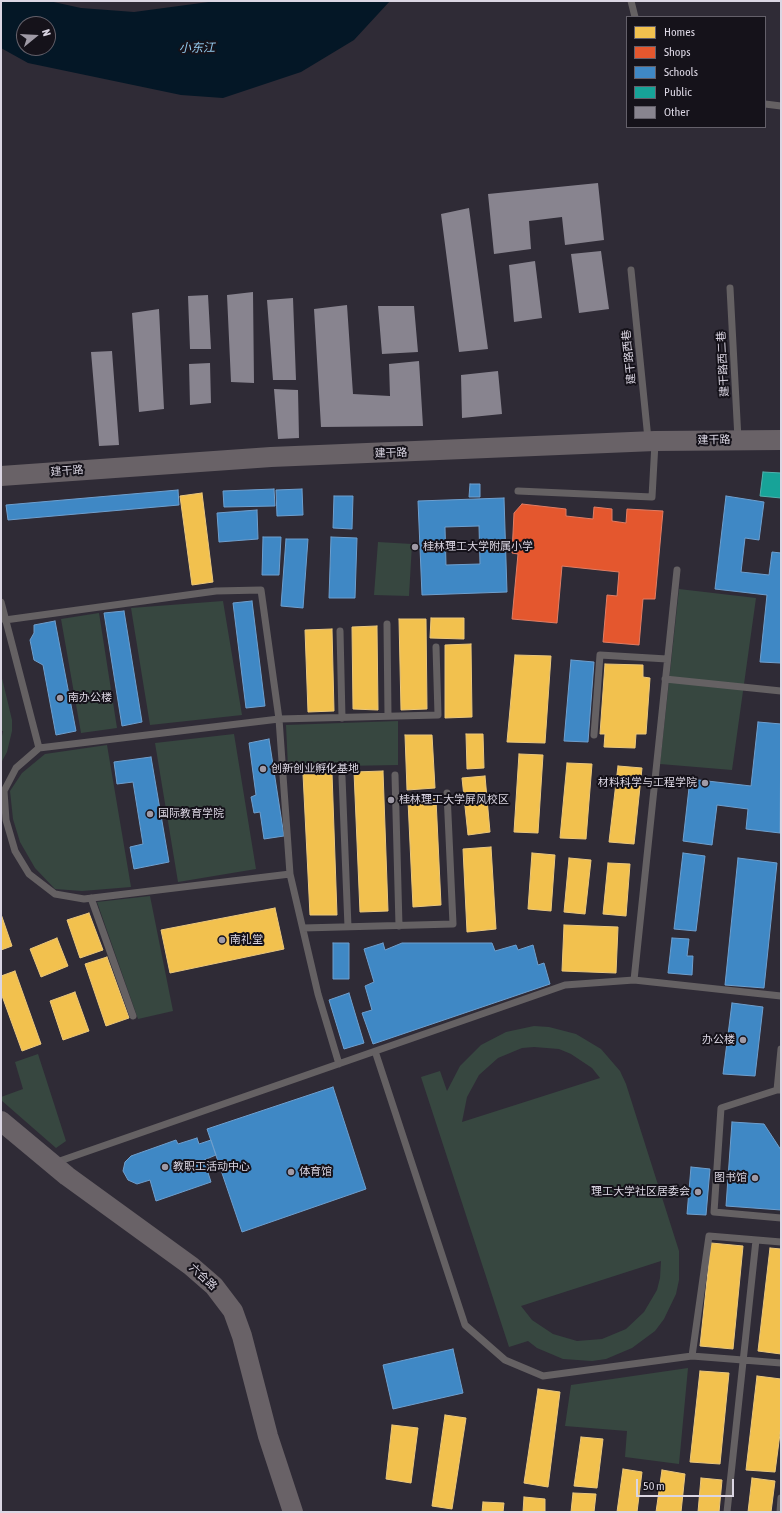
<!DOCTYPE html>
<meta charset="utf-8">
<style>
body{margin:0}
#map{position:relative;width:782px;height:1513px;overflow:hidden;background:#2f2b36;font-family:"Asap Condensed",sans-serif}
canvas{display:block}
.frame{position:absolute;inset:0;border:2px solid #dbd6e3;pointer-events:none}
.legend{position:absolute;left:626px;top:16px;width:140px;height:112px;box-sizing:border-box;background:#15121a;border:1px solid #64606a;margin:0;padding:5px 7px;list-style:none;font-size:12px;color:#dbd6e3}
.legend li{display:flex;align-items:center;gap:8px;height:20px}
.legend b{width:20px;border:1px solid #64606a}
.north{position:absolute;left:16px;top:16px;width:40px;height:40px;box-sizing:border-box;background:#15121a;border:1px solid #64606a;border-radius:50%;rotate:72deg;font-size:11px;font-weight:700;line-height:16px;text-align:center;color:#dbd6e3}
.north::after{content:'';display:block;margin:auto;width:14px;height:18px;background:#9f9aa6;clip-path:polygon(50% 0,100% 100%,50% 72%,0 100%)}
.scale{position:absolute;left:636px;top:1479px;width:98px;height:18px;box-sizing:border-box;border:2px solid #dbd6e3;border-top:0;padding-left:5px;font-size:12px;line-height:14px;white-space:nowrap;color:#dbd6e3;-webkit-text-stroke:3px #15121a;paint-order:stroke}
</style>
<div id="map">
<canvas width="782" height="1513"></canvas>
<div class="frame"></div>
<ul class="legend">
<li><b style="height:11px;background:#f2c14e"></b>Homes</li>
<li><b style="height:11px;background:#e4572e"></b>Shops</li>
<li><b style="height:11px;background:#3f88c5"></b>Schools</li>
<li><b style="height:11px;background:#17a398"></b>Public</li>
<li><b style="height:11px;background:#88848f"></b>Other</li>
</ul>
<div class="north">N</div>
<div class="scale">50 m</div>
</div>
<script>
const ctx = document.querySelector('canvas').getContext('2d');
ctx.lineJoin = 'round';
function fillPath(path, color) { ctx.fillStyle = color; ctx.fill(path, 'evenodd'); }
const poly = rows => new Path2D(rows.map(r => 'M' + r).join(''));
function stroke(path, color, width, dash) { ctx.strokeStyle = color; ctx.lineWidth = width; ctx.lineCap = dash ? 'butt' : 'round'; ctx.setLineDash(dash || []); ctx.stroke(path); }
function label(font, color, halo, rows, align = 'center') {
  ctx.font = font + ' "Asap Condensed","Noto Sans SC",sans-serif'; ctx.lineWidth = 4; ctx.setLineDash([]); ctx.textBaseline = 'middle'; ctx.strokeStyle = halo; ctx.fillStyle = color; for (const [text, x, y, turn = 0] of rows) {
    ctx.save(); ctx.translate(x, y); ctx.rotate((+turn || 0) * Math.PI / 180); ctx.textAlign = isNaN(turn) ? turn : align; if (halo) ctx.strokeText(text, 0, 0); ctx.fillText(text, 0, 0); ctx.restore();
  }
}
const green = poly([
 [378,542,412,544,409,596,374,595],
 [679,589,756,598,732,770,660,764],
 [223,601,242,715,150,725,131,608],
 [99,613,117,728,81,733,61,619],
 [1,674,12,720,12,731,7,752,1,763,1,741,3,731,1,731],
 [398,721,398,765,288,767,286,725],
 [234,734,256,869,178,882,155,743],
 [107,745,131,887,82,891,55,889,35,868,20,842,13,819,10,791,22,773,45,754],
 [150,896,173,1011,138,1019,97,902],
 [534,1026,549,1027,576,1034,601,1049,620,1071,626,1084,679,1251,679,1280,676,1294,664,1319,655,1331,632,1348,606,1359,592,1361,563,1359,537,1348,528,1341,509,1347,421,1077,440,1071,447,1091,460,1066,481,1045,506,1032],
 [534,1047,559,1049,571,1054,592,1068,600,1078,462,1122,467,1097,479,1075,498,1058,522,1048],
 [661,1261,660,1278,657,1290,644,1312,626,1329,602,1339,577,1341,553,1334,532,1320,521,1306],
 [38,1054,66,1141,56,1148,1,1100,1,1097,23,1089,15,1062],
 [688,1368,679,1464,625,1457,627,1431,565,1426,571,1385]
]);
const water = poly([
 [1,1,49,1,81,8,134,12,216,1,390,1,354,40,301,72,223,98,181,95,28,63,1,48],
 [24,24,48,24,48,48,24,48]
]);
const homes = poly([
 [202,493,213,582,192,585,180,496,202,493],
 [431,618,464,618,464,639,430,638,431,618],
 [399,619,426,619,427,709,401,710,399,619],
 [377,626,378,710,353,709,352,627,377,626],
 [332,629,334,711,308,712,305,630,332,629],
 [471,644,472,717,445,718,445,645,471,644],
 [515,655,551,656,545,743,507,742,515,655],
 [605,664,643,665,643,677,650,678,646,734,636,734,635,748,604,747,605,734,600,734,605,664],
 [466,734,483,734,484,768,467,769,466,734],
 [405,735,432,735,435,788,407,790,405,735],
 [519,754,543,755,538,833,514,832,519,754],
 [567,763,592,764,586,839,560,838,567,763],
 [618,766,642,768,634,844,609,842,618,766],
 [383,771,388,911,360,912,354,772,383,771],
 [332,773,337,915,310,915,303,774,332,773],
 [485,776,490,832,468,835,462,778,485,776],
 [436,799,441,905,413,907,408,801,436,799],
 [491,847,496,929,467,932,463,849,491,847],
 [532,853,555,855,551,911,528,909,532,853],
 [569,858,591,860,585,914,564,912,569,858],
 [608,863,630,864,626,916,603,914,608,863],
 [275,908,284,949,170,973,161,930,275,908],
 [89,913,103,950,80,958,67,920,89,913],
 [1,914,12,946,1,950,1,914],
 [564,925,618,927,616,973,562,971,564,925],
 [57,938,68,966,41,977,30,949,57,938],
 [107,957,129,1018,106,1026,85,964,107,957],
 [15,971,41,1044,22,1051,1,993,1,976,15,971],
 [75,992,89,1031,63,1040,50,1001,75,992],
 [711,1243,743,1246,733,1349,700,1346,711,1243],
 [770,1248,781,1249,781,1354,758,1351,770,1248],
 [700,1371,729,1373,720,1464,690,1462,700,1371],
 [757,1376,781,1379,781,1426,775,1472,746,1470,757,1376],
 [538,1389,560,1392,548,1487,524,1483,538,1389],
 [445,1415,466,1418,452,1509,432,1506,445,1415],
 [392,1425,418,1428,411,1483,386,1479,392,1425],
 [581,1437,603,1439,597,1488,574,1486,581,1437],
 [623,1469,642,1472,637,1512,617,1512,623,1469],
 [662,1470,685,1474,681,1512,656,1512,662,1470],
 [701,1478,722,1480,719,1512,698,1512,701,1478],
 [752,1478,775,1481,771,1512,748,1512,752,1478],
 [573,1493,596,1494,594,1512,571,1512,573,1493],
 [524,1497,545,1499,545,1512,523,1512,524,1497],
 [483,1502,504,1503,503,1512,482,1512,483,1502]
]);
const shops = poly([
 [522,504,566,509,566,516,593,519,594,507,612,509,612,521,626,523,627,509,663,511,655,599,643,599,639,645,603,642,607,595,617,596,619,572,562,566,557,623,512,619,518,554,512,553,514,513,522,504]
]);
const schools = poly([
 [470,484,480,484,480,497,469,497,470,484],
 [274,489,275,506,224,507,223,491,274,489],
 [302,489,303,515,277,516,276,490,302,489],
 [178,490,179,505,8,520,6,505,178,490],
 [334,496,353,496,352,529,333,528,334,496],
 [726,496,764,502,759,540,745,538,741,572,769,575,772,552,781,553,781,663,760,662,767,595,715,589,726,496],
 [504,498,507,592,422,595,418,501,504,498],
 [479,526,480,564,446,565,445,527,479,526],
 [257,510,258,539,219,542,217,513,257,510],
 [263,537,281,537,279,575,262,575,263,537],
 [331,537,357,538,355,598,329,598,331,537],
 [286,539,308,539,303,608,281,606,286,539],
 [252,601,265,706,246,708,233,603,252,601],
 [124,611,142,722,122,726,104,613,124,611],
 [55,621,76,731,56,735,43,665,34,660,30,640,34,633,34,625,55,621],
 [571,660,594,662,588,742,564,741,571,660],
 [758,722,781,724,780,833,746,829,748,809,717,805,712,845,683,841,690,779,751,786,758,722],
 [269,739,284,836,264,839,260,812,254,813,251,797,256,795,249,743,269,739],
 [151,757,169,862,134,869,130,847,143,844,133,782,117,784,114,762,151,757],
 [683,853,705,856,696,931,674,929,683,853],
 [738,858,777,863,764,988,725,985,738,858],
 [672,938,689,939,687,956,693,956,692,975,668,973,672,938],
 [333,943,349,943,349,979,333,979,333,943],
 [383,943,385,950,402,943,492,943,495,951,516,945,518,950,533,945,538,965,544,963,550,984,373,1044,362,1013,372,1010,365,986,374,982,364,949,383,943],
 [349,993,364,1043,344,1049,329,1000,349,993],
 [732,1003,763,1007,755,1076,723,1074,732,1003],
 [333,1087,366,1189,242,1232,207,1129,333,1087],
 [732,1122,764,1124,781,1150,781,1210,726,1206,732,1122],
 [197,1138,199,1144,211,1140,216,1155,204,1160,211,1182,156,1201,150,1180,137,1184,128,1180,123,1171,125,1162,131,1156,176,1140,178,1144,197,1138],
 [691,1167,710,1169,706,1215,687,1214,691,1167],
 [453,1349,463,1393,393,1409,383,1365,453,1349]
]);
const public = poly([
 [763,472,781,473,781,498,760,496,763,472]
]);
const building = poly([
 [598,183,604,240,565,245,562,217,529,221,531,249,494,254,488,194],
 [469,208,488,349,459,352,441,214],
 [601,251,609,309,579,313,571,254],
 [535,261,542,318,514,322,509,265],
 [253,292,254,383,231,382,227,295],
 [208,295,211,349,190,349,188,296],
 [293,298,296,380,273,380,267,300],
 [347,305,353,394,390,396,389,364,419,361,423,426,321,427,314,309],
 [378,306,414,306,418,352,382,354],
 [159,309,164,409,139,412,132,313],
 [112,351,119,445,99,446,91,352],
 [210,363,211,403,190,405,189,364],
 [498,371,502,414,462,418,461,375],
 [274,389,298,390,299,438,278,439]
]);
const lane = poly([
 [631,1,635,17],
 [765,104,781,106],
 [631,270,648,439],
 [730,288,738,439],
 [518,491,652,497,655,443],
 [1,602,39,748],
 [5,620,216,591,261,590,279,719,290,874,318,994,339,1064],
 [387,624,388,716],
 [340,631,342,718],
 [665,679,781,691],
 [594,735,600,655,667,659],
 [395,775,399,926],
 [342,777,348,927],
 [290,874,84,899,55,894,29,874,15,851,6,820,4,791,16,768,39,748,279,719,438,715,436,647],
 [91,898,133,1016],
 [303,928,453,924,447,793],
 [634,980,677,570],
 [375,1051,465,1325,505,1360,543,1376,692,1356,781,1363],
 [777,1090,781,1049],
 [781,1090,777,1090,721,1108,714,1212,781,1218],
 [54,1163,565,985,634,980,781,996],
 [692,1356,709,1236,781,1242],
 [727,1512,756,1240],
 [780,1512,781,1498]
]);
const secondary = poly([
 [1,476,271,457,655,441,781,440],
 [1,1121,67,1176,191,1266,214,1286,233,1311,242,1336,268,1436,293,1512]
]);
const markers = [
 [415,547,4,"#9f9aa6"],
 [60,698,4,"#9f9aa6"],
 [263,769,4,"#9f9aa6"],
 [705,783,4,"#9f9aa6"],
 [391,800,4,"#9f9aa6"],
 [150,814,4,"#9f9aa6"],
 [222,940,4,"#9f9aa6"],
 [743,1040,4,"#9f9aa6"],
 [165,1167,4,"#9f9aa6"],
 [291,1172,4,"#9f9aa6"],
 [755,1178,4,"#9f9aa6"],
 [698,1192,4,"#9f9aa6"]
];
const streetNames = [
 ["建干路西巷",629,357,-96],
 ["建干路西二巷",723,364,-93],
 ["建干路",714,440,-1],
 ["建干路",391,453,-2],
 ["建干路",67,471,-4],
 ["六合路",203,1277,43]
];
const poiNames = [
 ["桂林理工大学附属小学",423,547],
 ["南办公楼",68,698],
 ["创新创业孵化基地",271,769],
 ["材料科学与工程学院",697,783,"right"],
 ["桂林理工大学屏风校区",399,800],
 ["国际教育学院",158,814],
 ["南礼堂",230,940],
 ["办公楼",735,1040,"right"],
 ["教职工活动中心",173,1167],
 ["体育馆",299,1172],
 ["图书馆",747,1178,"right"],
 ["理工大学社区居委会",690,1192,"right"]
];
const waterNames = [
 ["小东江",197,48,-1]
];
fillPath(green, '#374740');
fillPath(water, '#041726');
fillPath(homes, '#f2c14e');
stroke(homes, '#ebc77b', 1);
fillPath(shops, '#e4572e');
stroke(shops, '#e17d64', 1);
fillPath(schools, '#3f88c5');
stroke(schools, '#6e9fce', 1);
fillPath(public, '#17a398');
stroke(public, '#52b2ae', 1);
fillPath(building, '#88848f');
stroke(lane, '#656163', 7);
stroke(secondary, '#696267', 20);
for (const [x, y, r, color] of markers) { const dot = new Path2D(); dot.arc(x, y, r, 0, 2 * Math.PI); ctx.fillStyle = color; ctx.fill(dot); stroke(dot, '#15121a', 1.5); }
label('11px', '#dbd6e3', '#15121a', streetNames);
label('11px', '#dbd6e3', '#15121a', poiNames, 'left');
label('italic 12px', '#92caee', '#15121a', waterNames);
</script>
